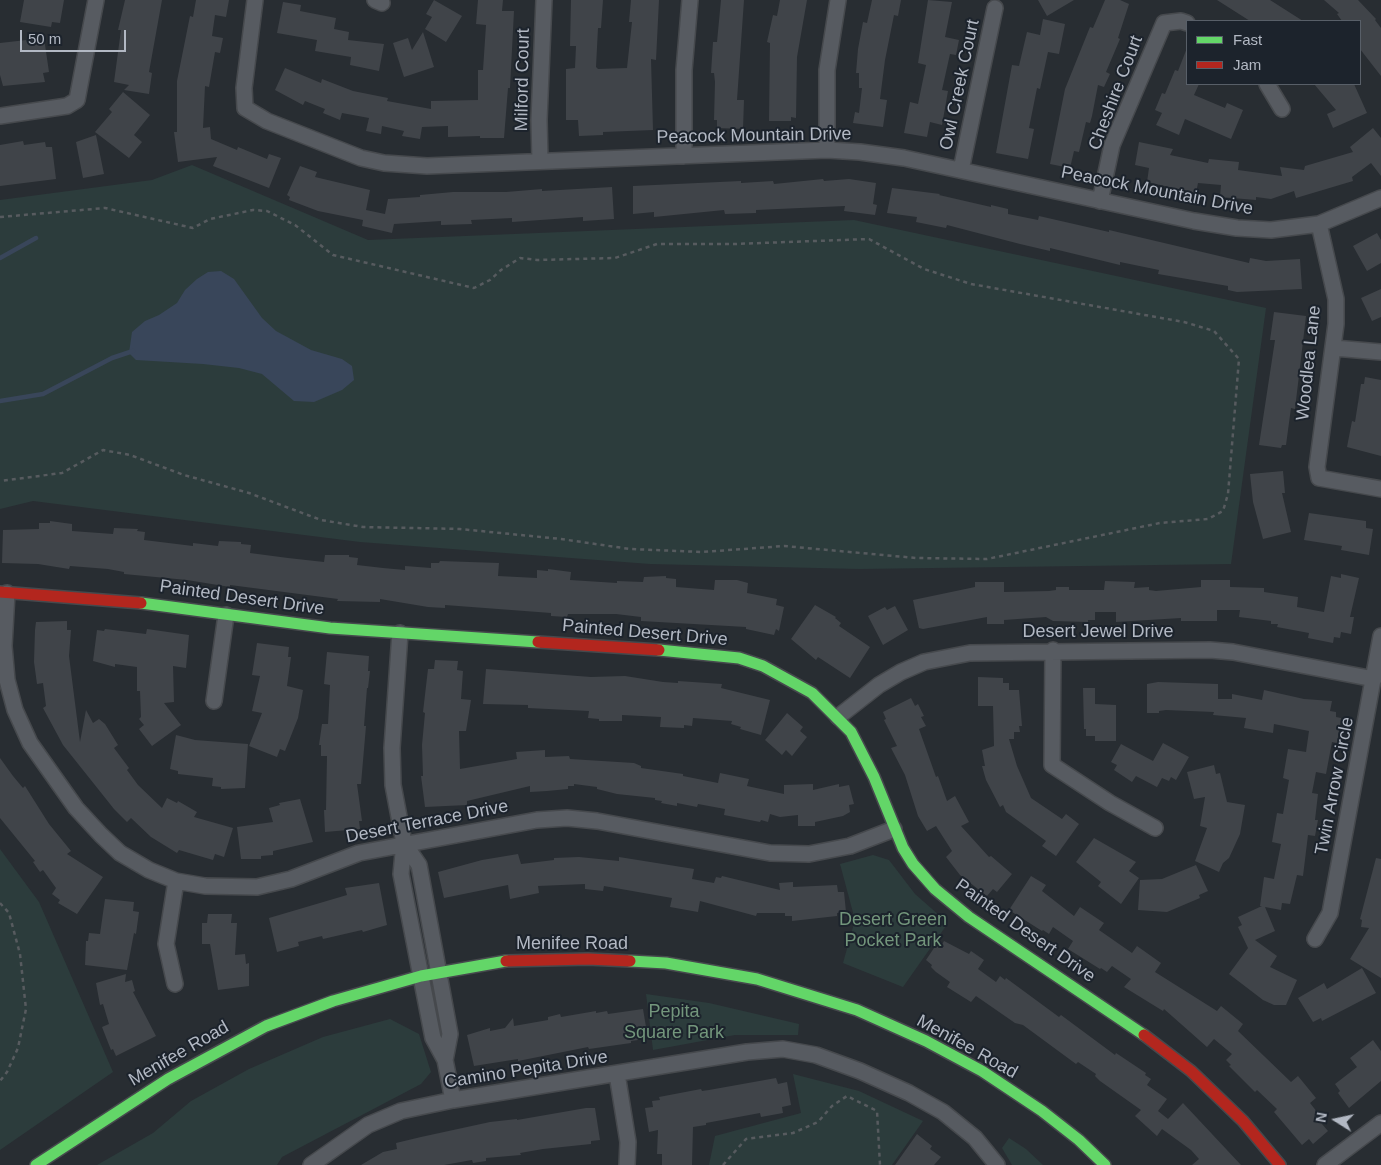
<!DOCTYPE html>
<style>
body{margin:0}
#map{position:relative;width:1381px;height:1165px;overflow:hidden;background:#282d32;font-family:Arial,sans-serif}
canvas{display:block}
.legend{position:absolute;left:1186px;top:20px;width:175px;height:65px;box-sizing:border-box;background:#1c232c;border:1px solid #585f68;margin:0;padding:6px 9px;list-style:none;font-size:15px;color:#b2b8c3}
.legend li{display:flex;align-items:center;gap:10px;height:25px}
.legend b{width:25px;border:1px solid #585f68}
.north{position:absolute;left:1311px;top:1095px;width:50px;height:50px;-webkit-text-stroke:4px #1c232c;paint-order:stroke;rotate:280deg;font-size:14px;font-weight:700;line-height:20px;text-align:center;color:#b2b8c3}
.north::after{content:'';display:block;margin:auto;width:18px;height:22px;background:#b2b8c3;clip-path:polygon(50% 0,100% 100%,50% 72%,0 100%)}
.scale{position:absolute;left:20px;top:30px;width:106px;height:22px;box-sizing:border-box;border:2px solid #b2b8c3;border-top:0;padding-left:6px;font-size:15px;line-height:18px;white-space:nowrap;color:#b2b8c3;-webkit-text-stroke:4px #1c232c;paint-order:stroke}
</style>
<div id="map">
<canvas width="1381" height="1165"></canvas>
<ul class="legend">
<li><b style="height:6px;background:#63d668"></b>Fast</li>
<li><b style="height:6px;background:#b3261e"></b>Jam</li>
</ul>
<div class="north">N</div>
<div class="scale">50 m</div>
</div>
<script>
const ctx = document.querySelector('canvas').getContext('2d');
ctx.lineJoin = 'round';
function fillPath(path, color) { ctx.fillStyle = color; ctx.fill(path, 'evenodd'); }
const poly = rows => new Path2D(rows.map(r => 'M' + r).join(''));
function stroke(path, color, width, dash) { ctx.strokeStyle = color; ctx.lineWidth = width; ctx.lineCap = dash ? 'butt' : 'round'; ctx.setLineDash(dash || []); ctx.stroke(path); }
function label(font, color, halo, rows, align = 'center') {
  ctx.font = font + ' Arial,sans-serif'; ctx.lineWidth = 4; ctx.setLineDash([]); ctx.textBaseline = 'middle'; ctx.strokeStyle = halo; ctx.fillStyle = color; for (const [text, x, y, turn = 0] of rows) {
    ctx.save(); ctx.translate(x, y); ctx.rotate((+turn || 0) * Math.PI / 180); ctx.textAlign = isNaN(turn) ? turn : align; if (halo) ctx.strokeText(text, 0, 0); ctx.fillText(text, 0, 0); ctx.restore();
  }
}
const green = poly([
 [192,165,368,240,854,220,1266,308,1231,564,859,569,650,564,360,542,33,501,0,509,0,200,152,180],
 [0,849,39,902,113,1072,0,1150],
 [873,855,889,860,915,894,948,923,903,987,843,963,855,920,840,864],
 [646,994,709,1003,799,1024,798,1035,735,1035,653,1050],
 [390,1019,419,1034,431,1072,421,1084,282,1157,277,1165,97,1165,153,1133,191,1101,249,1069,323,1037],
 [793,1074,859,1091,923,1121,892,1165,709,1165,715,1136,801,1113],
 [1009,1138,1026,1149,1043,1165,1012,1165,1002,1148]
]);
const water = poly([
 [221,271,234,279,262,318,276,331,311,350,342,359,352,366,354,380,342,390,314,402,294,401,262,374,239,368,203,364,136,360,129,353,132,332,145,321,159,315,177,303,185,290,197,279,208,272]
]);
const stream = poly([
 [0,258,36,238],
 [0,401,43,394,112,358,133,351]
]);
const building = poly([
 [24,0,64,0,60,23,52,22,51,27,20,22],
 [125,0,162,0,149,72,152,73,149,94,124,90,129,85,114,82,121,30,118,30],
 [196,0,229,0,226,17,215,15,212,36,223,38,220,53,215,52,209,87,205,86,203,128,210,127,211,139,237,150,238,147,267,159,269,154,281,158,269,188,213,166,217,157,178,162,174,132,177,132,177,81,190,16,193,17],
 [434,0,462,16,446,42,425,29,432,17,426,14],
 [478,0,503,0,502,11,514,11,510,88,508,88,504,138,480,138,480,136,448,137,448,126,422,127,420,139,402,136,404,131,382,126,381,134,366,131,369,118,342,113,340,120,323,113,325,109,305,101,303,105,275,90,285,68,321,83,322,79,353,91,388,98,387,101,431,109,431,101,478,100,478,70,483,70,486,25,476,24],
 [571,0,603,0,601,28,598,28,596,67,598,69,627,68,632,22,629,22,631,0,659,0,656,60,651,59,653,130,603,132,603,135,579,136,578,120,566,120,566,69,575,68,576,46,570,46],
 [721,0,744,0,737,100,744,100,743,129,717,128,717,120,714,120,715,82,714,73,711,73,713,42,717,42],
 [780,0,807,0,797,57,796,118,791,117,791,121,769,121,770,43,767,42,773,15,777,16],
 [872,0,901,0,898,16,894,15,885,60,880,99,887,100,883,127,853,123,855,112,859,113,862,88,859,88,859,73,856,73,858,49,863,22,867,23],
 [928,0,952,2,945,37,959,40,956,55,950,54,942,90,948,91,942,125,930,122,927,137,904,133,910,102,918,104,926,65,918,63],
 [1038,0,1074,0,1047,16],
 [1105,0,1120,0,1129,4,1118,38,1120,39,1106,72,1110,74,1104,87,1098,85,1092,116,1090,123,1086,122,1079,152,1074,151,1070,168,1050,164,1065,89,1090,27,1093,28],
 [1217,0,1270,0,1303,21,1250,21],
 [1324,0,1358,0,1376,19,1375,20,1381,28,1381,76,1360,49,1360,21,1342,21,1337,14,1339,13],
 [283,2,301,5,300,11,336,18,334,29,349,32,348,40,384,44,379,71,350,65,351,57,315,51,317,40,277,33],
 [1043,19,1065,24,1059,54,1048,52,1040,89,1037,88,1029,128,1034,129,1028,159,996,153,1012,65,1019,66,1027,32,1040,35],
 [423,32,434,67,404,77,393,43,408,38,412,50],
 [44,38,49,72,43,73,45,82,3,86,0,75,0,43],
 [1187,48,1187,84,1199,84,1194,95,1225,108,1227,103,1243,110,1231,139,1185,119,1179,135,1156,125,1162,113,1155,110,1162,93,1165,94,1175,70,1178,71],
 [1314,84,1354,84,1367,113,1333,128,1327,114,1336,110],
 [123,92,150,115,134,135,142,142,129,158,95,132,112,112,109,109],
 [1373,128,1381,138,1381,176,1371,163,1352,177,1353,181,1296,198,1294,191,1271,199,1256,197,1256,200,1220,197,1221,185,1198,183,1196,193,1147,182,1149,168,1135,165,1139,142,1173,149,1170,155,1208,163,1209,159,1239,162,1238,170,1282,176,1280,167,1304,170,1305,166,1353,152,1350,147],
 [96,135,104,174,83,178,76,142],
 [23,141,24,145,45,142,46,147,52,147,56,179,0,186,0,145],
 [300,166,317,172,315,177,370,190,366,210,385,214,388,199,420,197,420,195,453,192,506,192,542,189,542,191,612,187,614,219,583,221,583,217,512,222,512,218,471,220,472,224,441,225,441,221,394,224,392,233,362,226,363,220,318,211,289,200,290,197,287,195],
 [823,179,824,181,849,179,876,183,873,204,877,205,875,215,844,211,845,206,756,210,756,213,725,214,724,210,654,217,654,212,633,214,633,186,741,181,741,183,773,181,774,184],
 [892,188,940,194,939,195,991,207,991,205,1008,209,1008,214,1038,220,1039,216,1109,232,1109,230,1249,263,1250,258,1266,261,1300,259,1302,289,1237,292,1228,290,1228,286,1158,274,1159,270,1120,262,1120,265,1050,248,1050,251,1020,244,947,225,946,228,916,222,917,217,887,213],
 [1377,233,1381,240,1381,263,1367,271,1353,246],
 [1381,289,1381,317,1372,321,1361,298],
 [1274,312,1306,316,1295,409,1291,408,1286,445,1282,445,1281,448,1259,445,1275,340,1270,340],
 [1365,377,1381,380,1381,456,1347,447,1352,421,1355,422,1361,384,1364,384],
 [1283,471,1285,493,1282,493,1291,532,1263,539,1253,502,1250,474],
 [1309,513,1366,521,1366,528,1373,529,1369,555,1341,550,1342,546,1304,540],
 [50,521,72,524,72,531,113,534,114,528,138,529,137,531,145,532,144,540,193,546,193,543,218,546,219,541,241,542,241,544,251,545,250,553,288,558,324,562,325,555,349,555,349,557,358,558,357,565,383,568,405,570,405,566,431,568,431,563,439,563,440,561,499,563,498,576,537,578,537,570,548,571,548,569,571,572,570,580,617,583,617,581,643,582,644,577,666,576,666,578,676,579,676,587,714,590,715,580,737,580,748,583,747,593,777,599,776,605,784,607,779,631,776,629,774,635,746,629,746,627,641,621,641,617,616,614,568,614,567,617,551,616,551,613,445,605,445,608,428,607,380,599,380,602,337,601,338,599,230,585,230,587,187,580,124,574,124,572,108,569,70,566,69,569,38,564,2,563,3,530,39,529,39,523,50,523],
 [1341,574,1359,578,1350,617,1354,617,1351,634,1341,632,1340,638,1334,637,1333,643,1308,638,1309,633,1277,627,1278,624,1271,624,1271,621,1239,617,1240,610,1217,610,1217,621,1181,621,1181,618,1116,622,1116,612,1095,612,1095,620,1088,620,1088,622,1053,621,1046,617,1004,620,1004,624,987,624,987,617,923,629,919,628,913,600,975,587,975,582,1004,582,1004,592,1049,591,1056,590,1056,587,1069,587,1069,590,1104,590,1105,581,1135,582,1134,588,1149,587,1149,590,1156,591,1201,587,1201,580,1230,580,1230,587,1264,588,1264,592,1298,597,1297,607,1324,612,1331,576,1341,578],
 [815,605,836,617,835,618,841,623,839,626,870,647,850,678,818,657,816,660,791,639],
 [895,606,908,630,883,645,868,616,885,607,887,610],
 [67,621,67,630,71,630,69,656,80,742,86,710,93,723,99,719,105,724,118,745,114,748,129,768,127,770,138,785,162,808,167,798,177,803,178,801,197,812,194,817,233,828,224,857,215,854,213,860,179,850,177,853,151,837,131,818,127,822,114,809,63,745,43,708,46,706,43,683,37,684,34,662,35,630,36,622],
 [105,629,146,634,147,629,189,635,186,668,173,666,174,702,164,703,181,725,152,746,139,729,144,725,139,719,141,717,140,691,137,691,137,667,115,664,115,667,93,661,97,630,104,631],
 [257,643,289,647,288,657,291,657,287,686,303,690,298,718,285,751,280,749,277,757,249,746,262,713,252,711,260,676,252,675],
 [327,652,369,656,368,671,370,671,368,688,367,688,364,726,366,726,361,784,357,784,362,821,359,821,360,829,325,832,324,810,326,810,327,756,321,756,321,745,319,745,322,724,328,724,330,685,324,684],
 [435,660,458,661,457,670,463,671,461,699,471,700,466,731,459,731,460,769,517,759,516,752,545,750,545,757,569,756,570,759,634,763,641,766,641,768,683,774,683,776,718,783,720,773,749,779,747,786,784,794,784,785,813,784,813,790,839,784,839,787,849,785,854,804,849,805,850,812,843,816,815,822,815,826,798,826,798,815,780,817,770,814,768,822,761,820,760,822,724,815,725,809,698,804,697,807,677,803,677,806,661,803,662,801,655,800,655,798,617,794,597,789,597,787,574,784,574,786,568,786,568,789,547,791,530,792,530,786,467,801,467,805,425,807,421,776,423,776,422,745,425,713,423,712,428,669,434,669],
 [486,669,591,677,625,676,663,682,678,683,678,681,722,684,721,688,770,700,761,735,740,729,741,727,731,724,732,721,693,718,692,726,684,725,684,728,660,727,661,717,622,715,622,721,599,721,599,719,588,718,589,711,528,708,528,705,483,704],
 [978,677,1003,678,1003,683,1009,683,1009,690,1019,690,1022,726,1019,726,1020,732,1014,732,1014,739,1009,739,1017,766,1031,798,1062,819,1066,814,1079,824,1056,856,1042,846,1046,841,1006,812,1003,805,1000,807,986,780,982,766,985,766,982,750,994,746,993,706,978,706],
 [1158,682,1218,684,1218,699,1232,699,1232,694,1262,700,1264,690,1304,699,1332,701,1330,711,1336,712,1336,717,1341,718,1337,743,1332,742,1326,774,1316,772,1312,793,1318,794,1315,820,1318,820,1315,836,1308,835,1303,876,1297,875,1290,904,1282,903,1281,910,1265,907,1275,931,1255,940,1277,956,1270,967,1297,980,1286,1005,1274,1005,1263,1000,1229,974,1248,948,1238,927,1242,925,1238,917,1262,906,1260,906,1264,877,1274,879,1281,844,1272,842,1277,813,1283,814,1289,780,1283,778,1288,749,1306,752,1309,731,1274,724,1273,733,1244,728,1246,718,1213,715,1214,712,1166,710,1159,711,1159,713,1147,713,1147,684],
 [1083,688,1095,688,1095,704,1116,705,1116,741,1095,741,1095,736,1086,736,1086,729,1084,729],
 [911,698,915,706,918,704,924,716,921,717,926,726,919,729,936,777,938,776,947,801,955,796,969,822,961,826,989,857,991,856,1012,874,997,892,993,889,987,896,960,875,946,857,952,851,936,826,927,831,918,816,905,775,891,748,897,746,884,720,886,719,883,712],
 [787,713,803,727,800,731,807,737,792,756,786,750,782,755,765,740],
 [176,735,195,740,248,744,245,788,221,789,221,787,212,786,213,778,178,774,178,771,170,769],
 [1163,743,1189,757,1176,780,1171,777,1169,781,1162,778,1157,787,1136,776,1132,782,1114,770,1117,765,1111,762,1121,744,1153,761],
 [0,758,13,776,23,788,25,786,49,824,71,851,67,854,103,877,77,914,58,903,60,900,52,894,56,888,43,870,40,872,33,862,35,861,0,818],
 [1214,765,1216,774,1220,773,1227,802,1245,805,1240,834,1229,858,1223,863,1219,872,1195,861,1207,828,1200,826,1205,797,1194,799,1187,772],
 [300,799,313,842,273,851,273,855,261,856,261,859,241,859,237,827,273,822,269,808,280,805,279,803],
 [1094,838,1136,862,1129,871,1139,878,1121,904,1098,886,1101,882,1076,862],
 [518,854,521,864,554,860,554,858,579,857,619,861,619,857,694,869,692,879,714,883,716,877,721,878,722,876,780,890,779,883,793,882,793,887,837,885,838,892,844,892,846,912,837,913,837,916,792,921,792,916,785,916,785,913,757,913,756,916,700,901,698,912,670,907,672,898,604,886,603,891,585,889,585,884,538,886,539,893,510,899,508,885,444,898,438,872,482,860],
 [1376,858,1381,859,1381,978,1350,959,1369,928,1361,927,1362,920,1360,919],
 [1196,865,1208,891,1199,895,1200,898,1167,912,1138,910,1140,880,1162,879],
 [1031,876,1046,885,1042,891,1074,916,1080,907,1104,923,1099,930,1132,953,1137,946,1161,963,1155,972,1217,1011,1221,1006,1243,1024,1238,1031,1291,1082,1298,1076,1316,1098,1310,1103,1325,1122,1322,1124,1328,1131,1313,1144,1309,1139,1302,1145,1274,1112,1277,1109,1257,1090,1255,1092,1229,1066,1231,1065,1226,1060,1232,1054,1214,1039,1207,1047,1164,1009,1163,1011,1124,987,1131,979,1112,966,1107,972,1101,968,1100,969,1068,949,1073,941,1053,927,1049,934,1043,930,1042,931,1009,910],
 [379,883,387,925,363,932,362,930,323,939,322,936,298,942,299,946,277,952,269,918,347,895,345,888],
 [105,899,134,902,133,911,139,912,136,934,134,933,127,970,85,965,86,941,88,941,89,933,100,934],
 [208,914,232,914,231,923,237,923,235,955,245,954,246,964,249,963,249,986,218,990,210,944,202,944,202,923,207,923],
 [944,941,969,954,971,951,984,960,978,969,996,982,1000,976,1005,980,1006,978,1059,1017,1061,1015,1115,1055,1116,1053,1146,1073,1145,1075,1151,1079,1147,1085,1167,1099,1158,1111,1168,1119,1183,1103,1241,1165,1192,1165,1199,1159,1191,1150,1162,1129,1157,1136,1135,1116,1141,1110,1100,1081,1095,1076,1096,1074,1078,1062,1076,1064,1023,1025,1015,1023,976,996,971,1002,947,987,950,982,936,972,931,967,932,965,926,960,936,945,940,948],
 [1362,968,1376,993,1322,1021,1321,1018,1313,1022,1298,998,1324,983,1327,989],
 [126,974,125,982,132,980,135,991,133,992,156,1036,116,1056,113,1049,111,1050,102,1027,109,1024,103,1004,100,1005,96,983],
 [643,1009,647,1033,637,1035,638,1040,631,1041,631,1043,589,1049,588,1047,518,1061,518,1059,474,1066,467,1035,490,1028,490,1031,505,1028,513,1018,514,1026,548,1020,548,1017,560,1014,561,1017,596,1011,596,1013,607,1011,608,1014],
 [1373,1040,1381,1051,1381,1081,1349,1108,1338,1093,1340,1091,1335,1084,1357,1067,1350,1058],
 [776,1078,778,1084,787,1082,791,1105,782,1107,783,1113,761,1117,760,1113,706,1123,706,1125,693,1127,692,1165,662,1165,662,1154,657,1154,658,1130,649,1132,645,1108,653,1107,652,1101,660,1100,659,1097,701,1089,702,1091,709,1090],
 [586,1108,595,1108,600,1140,591,1141,591,1144,543,1149,520,1153,521,1155,486,1158,486,1161,473,1163,472,1160,444,1165,361,1165,383,1152,397,1149,396,1143,421,1137,490,1122,517,1119,517,1120],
 [917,1134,932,1146,930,1149,941,1157,934,1165,895,1165]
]);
const path = poly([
 [0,217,105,208,193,228,210,219,253,210,267,211,295,225,333,255,474,288,490,280,501,270,520,258,537,260,615,258,657,244,734,244,869,239,924,269,971,284,1184,322,1214,331,1239,359,1228,494,1223,511,1208,519,1160,523,987,559,916,558,784,546,702,552,630,549,561,539,460,529,363,527,321,520,249,493,184,475,130,455,103,450,62,473,0,481],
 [0,903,9,913,20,954,26,1009,18,1048,7,1072,0,1081],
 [723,1165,746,1139,793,1133,818,1122,832,1106,847,1096,877,1111,880,1165]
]);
const street = poly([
 [255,0,244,88,245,108,267,121,361,158,384,163,427,166,827,150,860,152,904,158,1194,221,1237,228,1271,230,1319,224,1381,198],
 [375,0,382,3],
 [1267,84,1282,109],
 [0,116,67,106,77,100,96,0],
 [827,150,827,70,838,0],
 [684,156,684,70,690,0],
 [540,161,539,120,544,0],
 [961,170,995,8],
 [1100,201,1112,145,1164,23,1181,21,1187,23],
 [1319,224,1336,299,1336,324,1317,467,1319,478,1381,489],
 [1334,348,1381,352],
 [7,593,4,646,7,680,15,710,30,743,76,808,101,835,120,853,149,870,176,881,205,886,257,887,291,879,359,853,537,820,567,818,597,821,770,853,809,854,850,846,894,829],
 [400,633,392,748,393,785,404,843,401,874,433,1038,445,1060,453,1100],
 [1053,650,1052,765,1110,803,1155,828],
 [214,701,226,615],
 [838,717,879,685,901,672,924,662,970,653,1210,650,1233,652,1374,679],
 [404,843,419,865,450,1034,445,1060],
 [1315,939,1330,913,1381,636],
 [175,984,166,944,176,881],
 [617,1074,628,1142,627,1165],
 [311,1165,368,1125,401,1111,453,1100,747,1052,783,1049,816,1055,860,1071,909,1093,943,1112,975,1138,997,1165],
 [1325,1165,1381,1123]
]);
const fast = poly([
 [141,603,330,628,538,642],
 [659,650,739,658,763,666,812,693,851,732,874,777,903,848,913,864,935,889,969,917,1144,1035],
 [630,961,666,963,757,979,857,1010,926,1041,982,1071,1042,1111,1079,1140,1105,1165],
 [36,1165,168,1079,266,1026,333,1001,421,976,506,961]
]);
const jam = poly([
 [0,592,141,603],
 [538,642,659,650],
 [506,961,588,959,630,961],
 [1144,1035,1191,1071,1243,1121,1280,1165]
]);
const streetNames = [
 ["Milford Court",523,80,-89],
 ["Owl Creek Court",960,85,-78],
 ["Cheshire Court",1116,93,-69],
 ["Peacock Mountain Drive",754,136,-1],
 ["Peacock Mountain Drive",1157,191,11],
 ["Woodlea Lane",1309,363,-84],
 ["Painted Desert Drive",242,598,8],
 ["Desert Jewel Drive",1098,632],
 ["Painted Desert Drive",645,633,5],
 ["Twin Arrow Circle",1335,786,-79],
 ["Desert Terrace Drive",427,822,-11],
 ["Painted Desert Drive",1025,931,35],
 ["Menifee Road",572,944],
 ["Menifee Road",967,1047,29],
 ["Menifee Road",179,1054,-30],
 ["Camino Pepita Drive",526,1070,-9]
];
const parkNames = [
 ["Desert Green",893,920],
 ["Pocket Park",893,941],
 ["Pepita",674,1012],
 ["Square Park",674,1033]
];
fillPath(green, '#2c3c3c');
fillPath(water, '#39465a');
stroke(stream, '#39465a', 4.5);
fillPath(building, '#404449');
stroke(street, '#46494d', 18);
stroke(fast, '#46494d', 14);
stroke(jam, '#46494d', 14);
stroke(path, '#575b5f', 2.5, [4, 4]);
stroke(street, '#575b61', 15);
stroke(fast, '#63d668', 11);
stroke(jam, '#b3261e', 11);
label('18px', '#b2b8c3', '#1c232c', streetNames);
label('18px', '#73967c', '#1c232c', parkNames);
</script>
